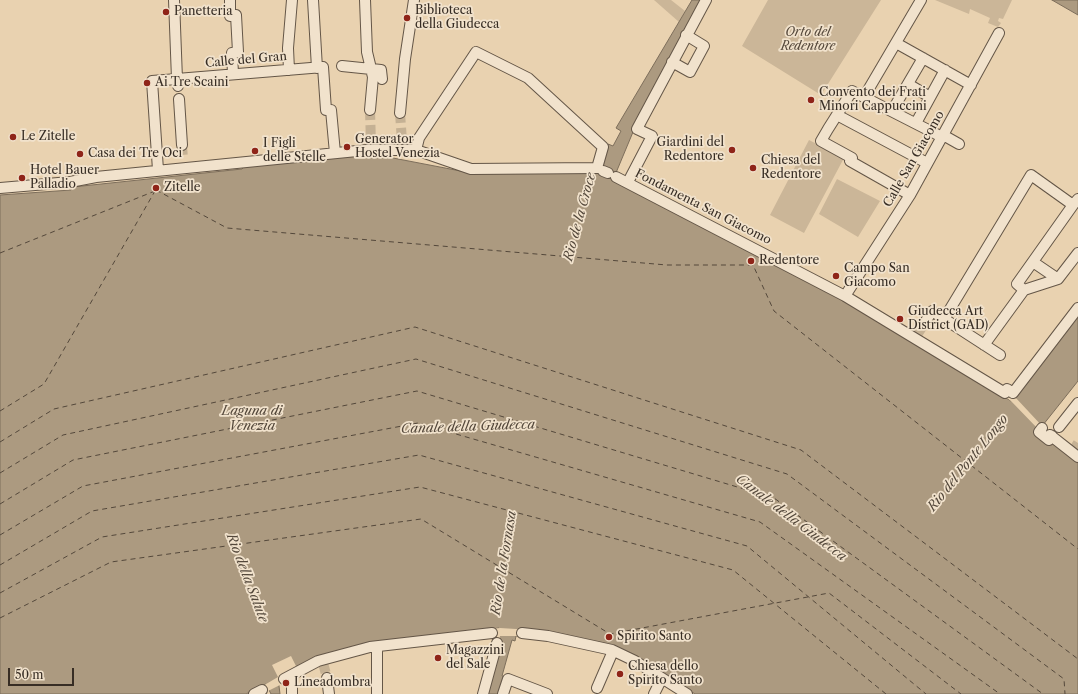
<!DOCTYPE html>
<style>
body{margin:0}
#map{position:relative;width:1078px;height:694px;overflow:hidden;background:#e9d2b0;font-family:"Libre Caslon Text",serif}
canvas{display:block}
.scale{position:absolute;left:8px;top:668px;width:66px;height:18px;box-sizing:border-box;border:2px solid #372d24;border-top:0;padding-left:5px;font-size:12px;line-height:14px;white-space:nowrap;color:#372d24;-webkit-text-stroke:3px #f1e2cc;paint-order:stroke}
</style>
<div id="map">
<canvas width="1078" height="694"></canvas>
<div class="scale">50 m</div>
</div>
<script>
const ctx = document.querySelector('canvas').getContext('2d');
ctx.lineJoin = 'round';
function fillPath(path, color) { ctx.fillStyle = color; ctx.fill(path, 'evenodd'); }
const poly = rows => new Path2D(rows.map(r => 'M' + r).join(''));
function stroke(path, color, width, dash) { ctx.strokeStyle = color; ctx.lineWidth = width; ctx.lineCap = dash ? 'butt' : 'round'; ctx.setLineDash(dash || []); ctx.stroke(path); }
function label(font, color, halo, rows, align = 'center') {
  ctx.font = font + ' "Libre Caslon Text",serif'; ctx.lineWidth = 3.5; ctx.setLineDash([]); ctx.textBaseline = 'middle'; ctx.strokeStyle = halo; ctx.fillStyle = color; for (const [text, x, y, turn = 0] of rows) {
    ctx.save(); ctx.translate(x, y); ctx.rotate((+turn || 0) * Math.PI / 180); ctx.textAlign = isNaN(turn) ? turn : align; if (halo) ctx.strokeText(text, 0, 0); ctx.fillText(text, 0, 0); ctx.restore();
  }
}
const green = poly([
 [654,0,671,0,685,11,679,22],
 [768,0,881,0,821,95,742,46],
 [935,0,1012,0,1003,19,999,18,998,21,1001,23,998,27,988,23,990,18,970,9,969,14],
 [809,140,844,158,804,233,770,215],
 [837,179,880,201,858,237,819,214]
]);
const water = poly([
 [692,0,702,0,633,132,613,180,846,300,1011,401,1078,313,1078,381,1039,430,1078,462,1078,694,695,694,636,657,549,632,516,636,515,641,512,640,502,676,505,677,500,694,485,694,499,643,499,628,371,644,278,678,280,694,271,694,266,684,246,694,0,694,0,195,71,190,73,187,242,169,245,165,367,153,471,173,594,171,608,144,613,146,621,131,616,128,692,0],
 [1052,0,1078,0,1078,15,1052,0]
]);
const pier = poly([
 [1004,394,1011,399,1013,396,1015,397,1043,427,1039,430,1011,401,1003,395],
 [500,628,516,629,522,629,518,636,500,636,499,643,497,643,498,631,492,631,492,629],
 [291,656,297,668,280,679,282,684,268,691,265,686,261,688,261,687,278,677,272,665]
]);
const ferry = poly([
 [156,190,227,228,667,265,753,265,774,311,1078,549],
 [0,253,155,191],
 [0,411,44,384,155,191],
 [0,442,54,409,415,327,801,450,1078,659],
 [0,473,63,435,416,359,787,474,1064,679,1065,694],
 [0,504,73,460,417,391,774,498,1043,694],
 [0,535,83,486,418,423,760,522,1000,694],
 [0,565,92,511,419,455,747,546,926,694],
 [0,593,102,537,420,487,733,570,886,694],
 [0,618,111,562,421,519,610,634,829,593,961,694]
]);
const streetTunnel = poly([
 [370,110,371,144],
 [400,113,402,141],
 [182,145,183,159],
 [917,335,924,324],
 [1073,451,1078,443],
 [323,663,327,678]
]);
const street = poly([
 [230,0,230,16,236,15,238,52,232,53,233,74],
 [313,0,317,68],
 [365,0,367,52,373,77,370,110],
 [896,43,971,85],
 [672,62,690,72,704,46,686,35],
 [342,66,381,70,382,79],
 [289,70,288,48,292,0],
 [908,84,930,97],
 [178,86,177,79,323,67,326,110,331,110,335,153],
 [864,97,921,0],
 [179,99,182,145],
 [892,111,923,58],
 [400,113,405,59,414,0],
 [837,115,927,163],
 [916,123,945,70],
 [943,135,959,144],
 [158,170,152,81,177,79,174,0],
 [603,171,608,173],
 [616,177,845,296,1005,393,1007,389,1013,393,1078,308],
 [628,182,652,136,637,129,706,0],
 [0,188,70,182,96,177,367,150,416,150,471,169,597,168,603,147,528,78,476,52,419,138,416,150],
 [910,195,850,161,852,158,821,141,828,129,852,91,942,137],
 [1033,262,1058,279],
 [1024,290,1017,284,1073,205],
 [845,296,910,195,999,33],
 [944,319,1031,175,1073,205,1078,199],
 [924,324,932,311,1000,355],
 [984,345,1024,290,1058,279,1078,253],
 [1059,427,1078,403],
 [1042,428,1039,432,1049,440,1052,436],
 [1050,435,1078,457],
 [522,633,548,636,612,650,635,661,687,694],
 [292,675,292,694],
 [327,678,329,694],
 [284,679,318,661,370,647,492,633],
 [597,688,613,651],
 [254,694,262,690],
 [377,694,377,647],
 [483,694,497,643],
 [503,694,508,679,547,694],
 [654,694,662,678]
]);
const markers = [
 [166,12,4,"#8f2418"],
 [407,18,4,"#8f2418"],
 [147,83,4,"#8f2418"],
 [811,100,4,"#8f2418"],
 [13,137,4,"#8f2418"],
 [347,147,4,"#8f2418"],
 [732,150,4,"#8f2418"],
 [255,151,4,"#8f2418"],
 [80,154,4,"#8f2418"],
 [753,168,4,"#8f2418"],
 [22,178,4,"#8f2418"],
 [156,188,4,"#8f2418"],
 [751,261,4,"#8f2418"],
 [836,276,4,"#8f2418"],
 [900,319,4,"#8f2418"],
 [609,637,4,"#8f2418"],
 [438,658,4,"#8f2418"],
 [620,674,4,"#8f2418"],
 [286,683,4,"#8f2418"]
];
const poiNames = [
 ["Biblioteca",415,11],
 ["della Giudecca",415,25],
 ["Panetteria",174,12],
 ["Ai Tre Scaini",155,83],
 ["Convento dei Frati",819,93],
 ["Minori Cappuccini",819,107],
 ["Le Zitelle",21,137],
 ["Generator",355,140],
 ["Hostel Venezia",355,154],
 ["Giardini del",724,143,"right"],
 ["Redentore",724,157,"right"],
 ["I Figli",263,144],
 ["delle Stelle",263,158],
 ["Casa dei Tre Oci",88,154],
 ["Chiesa del",761,161],
 ["Redentore",761,175],
 ["Hotel Bauer",30,171],
 ["Palladio",30,185],
 ["Zitelle",164,188],
 ["Redentore",759,261],
 ["Campo San",844,269],
 ["Giacomo",844,283],
 ["Giudecca Art",908,312],
 ["District (GAD)",908,326],
 ["Spirito Santo",617,637],
 ["Magazzini",446,651],
 ["del Sale",446,665],
 ["Chiesa dello",628,667],
 ["Spirito Santo",628,681],
 ["Lineadombra",294,683]
];
const parkNames = [
 ["Orto del",808,33],
 ["Redentore",808,47]
];
const streetNames = [
 ["Calle del Gran",246,60,-5],
 ["Calle San Giacomo",914,159,-60],
 ["Fondamenta San Giacomo",703,207,27]
];
const waterNames = [
 ["Rio de la Croce",580,217,-75],
 ["Laguna di",252,411],
 ["Venezia",252,426],
 ["Canale della Giudecca",468,427,-2],
 ["Rio del Ponte Longo",968,463,-51],
 ["Canale della Giudecca",791,518,37],
 ["Rio de la Fornasa",504,563,-81],
 ["Rio della Salute",247,578,69]
];
fillPath(green, '#cbb698');
fillPath(water, '#ac9a80');
stroke(water, '#7d6e5b', 1);
fillPath(pier, '#e9d2b0');
stroke(ferry, '#54483b', 1, [5, 4]);
stroke(streetTunnel, '#c5b194', 10, [10, 5]);
stroke(street, '#645647', 12);
stroke(street, '#f1e2cc', 10);
for (const [x, y, r, color] of markers) { const dot = new Path2D(); dot.arc(x, y, r, 0, 2 * Math.PI); ctx.fillStyle = color; ctx.fill(dot); stroke(dot, '#f1e2cc', 1.5); }
label('12px', '#372d24', '#f1e2cc', poiNames, 'left');
label('italic 12px', '#55483b', '#f1e2cc', parkNames);
label('12px', '#372d24', '#f1e2cc', streetNames);
label('italic 13px', '#54483b', '#f1e2cc', waterNames);
</script>
